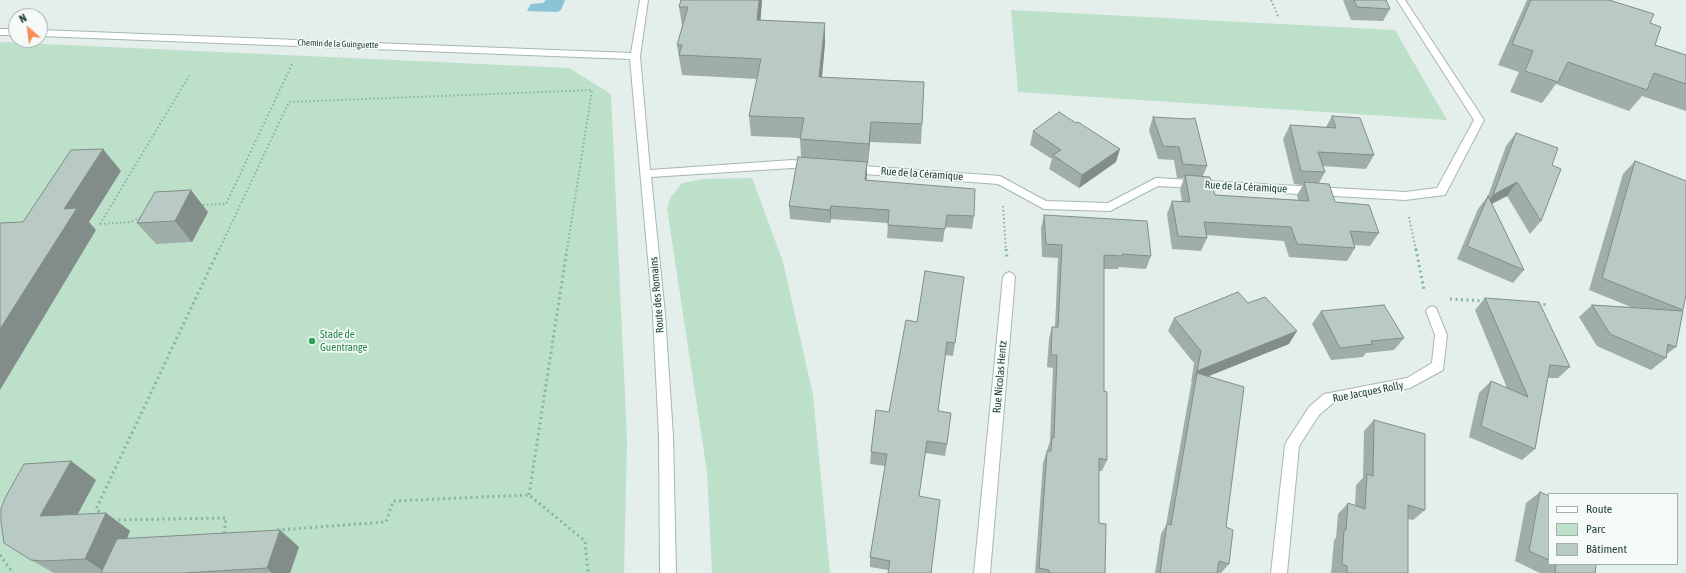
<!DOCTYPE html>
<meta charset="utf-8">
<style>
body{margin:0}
#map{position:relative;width:1686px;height:573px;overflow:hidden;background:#e4eeeb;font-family:"Asap Condensed",sans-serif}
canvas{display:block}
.legend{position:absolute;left:1548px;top:493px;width:130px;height:72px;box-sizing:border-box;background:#f5faf8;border:1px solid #a1b0ad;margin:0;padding:5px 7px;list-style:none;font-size:12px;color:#22423c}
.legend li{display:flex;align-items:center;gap:8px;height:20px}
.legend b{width:20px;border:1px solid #a1b0ad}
.north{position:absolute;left:8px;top:8px;width:40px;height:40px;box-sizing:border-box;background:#f5faf8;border:1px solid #a1b0ad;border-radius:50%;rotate:332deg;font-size:11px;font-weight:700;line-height:16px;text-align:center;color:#22423c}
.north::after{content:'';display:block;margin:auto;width:14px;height:18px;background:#f98d57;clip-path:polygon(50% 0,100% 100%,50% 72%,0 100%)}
</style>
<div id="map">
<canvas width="1686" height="573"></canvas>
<ul class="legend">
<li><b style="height:5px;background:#fff"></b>Route</li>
<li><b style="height:11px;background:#bce0c9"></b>Parc</li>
<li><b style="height:11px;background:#b9cac4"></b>Bâtiment</li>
</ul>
<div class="north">N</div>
</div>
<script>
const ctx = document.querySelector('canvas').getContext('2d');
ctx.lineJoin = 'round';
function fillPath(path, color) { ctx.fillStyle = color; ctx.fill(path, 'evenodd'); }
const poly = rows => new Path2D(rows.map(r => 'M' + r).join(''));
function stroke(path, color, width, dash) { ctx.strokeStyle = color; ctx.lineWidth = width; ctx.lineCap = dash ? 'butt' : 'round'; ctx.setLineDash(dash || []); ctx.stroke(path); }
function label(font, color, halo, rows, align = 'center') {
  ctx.font = font + ' "Asap Condensed",sans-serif'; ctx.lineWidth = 3.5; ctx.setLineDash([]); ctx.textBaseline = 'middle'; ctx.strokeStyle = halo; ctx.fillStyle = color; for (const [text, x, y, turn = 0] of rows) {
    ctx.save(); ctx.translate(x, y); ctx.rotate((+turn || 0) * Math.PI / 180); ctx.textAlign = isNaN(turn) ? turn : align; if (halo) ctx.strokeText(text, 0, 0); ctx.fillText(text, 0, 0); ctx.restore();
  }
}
const green = poly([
 [1011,10,1395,30,1447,120,1018,92],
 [0,42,569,68,611,94,627,440,624,573,0,573],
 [752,178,783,262,813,395,830,573,712,573,707,472,667,208,671,197,682,183,704,179]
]);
const water = poly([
 [546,0,565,0,561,10,557,12,527,11,531,4,543,3]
]);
const pathFar1 = poly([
 [1271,0,1278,16],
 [199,205,226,204,293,62],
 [1003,206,1006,250],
 [1409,217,1416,250],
 [100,224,130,222,142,217],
 [100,224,189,76],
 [219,250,289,102,592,90,567,250]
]);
const path = poly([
 [1006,249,1007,257],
 [1416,249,1424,290],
 [1450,299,1485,301],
 [1538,304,1549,305],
 [529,495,567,249],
 [104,515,96,509,219,249],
 [113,520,226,518,224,534,226,534],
 [277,530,386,522,393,501,529,495,585,541,588,573],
 [0,555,13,573]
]);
const minor = poly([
 [640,0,648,0,640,56,650,170,792,160,813,162,818,166,813,170,792,168,651,177,665,314,673,436,676,573,660,573,659,436,653,314,630,59,40,36,40,30,631,53,640,0],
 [1397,0,1405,0,1484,120,1445,195,1405,200,1158,186,1110,211,1044,209,998,184,851,173,846,169,851,165,1000,176,1046,201,1108,203,1156,178,1405,192,1437,188,1474,120,1397,0],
 [0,29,16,29,16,35,0,35,0,29],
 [1009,272,1013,274,1015,277,990,573,974,573,1003,277,1005,274,1009,272],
 [1432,306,1436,308,1447,335,1443,370,1410,388,1333,403,1319,415,1299,446,1287,573,1271,573,1285,445,1287,441,1309,407,1324,394,1407,378,1432,363,1435,335,1426,311,1428,308,1432,306]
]);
const wall = poly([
 [681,0,762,0,760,20,825,43,822,77,922,124,921,144,870,142,868,164,867,164,866,181,974,216,972,229,945,227,943,242,887,238,888,223,831,219,830,223,790,219,789,206,801,157,800,138,751,136,749,116,757,79,682,75,677,45,682,26,679,7],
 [1343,0,1386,0,1390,9,1383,21,1351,20],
 [1527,0,1609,0,1650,23,1655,45,1686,55,1686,111,1642,96,1629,111,1556,84,1542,103,1510,92,1519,72,1498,65],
 [1332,116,1374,155,1366,169,1323,166,1325,172,1319,183,1335,202,1379,233,1370,246,1354,245,1355,248,1347,261,1289,257,1284,241,1207,235,1207,238,1201,251,1172,249,1167,214,1172,201,1182,201,1180,189,1184,178,1177,178,1174,160,1158,159,1149,130,1153,117,1207,166,1203,176,1215,195,1298,200,1297,195,1303,185,1294,184,1283,139,1290,125,1326,127],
 [1076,123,1116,162,1079,188,1049,169,1052,159,1030,145,1033,131],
 [1516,133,1552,165,1541,221,1530,234,1507,196,1492,204,1524,270,1513,283,1457,259,1478,209,1488,196,1506,146],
 [1635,161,1683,310,1682,311,1676,347,1667,354,1666,358,1651,370,1597,346,1579,317,1592,305,1631,307,1589,290,1623,174],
 [208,212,192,242,156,244,137,223],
 [1044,215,1151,256,1146,269,1119,267,1118,269,1104,269,1104,391,1107,460,1102,471,1099,471,1099,523,1105,573,1035,573,1043,463,1050,441,1053,368,1047,367,1049,339,1052,327,1055,327,1058,258,1042,257,1041,228],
 [1485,298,1570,367,1558,378,1548,378,1535,449,1522,460,1469,437,1479,393,1491,381,1507,388,1475,310],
 [1248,303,1289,344,1209,376,1226,527,1229,564,1221,573,1155,573,1161,534,1166,525,1191,385,1192,383,1191,383,1194,363,1168,331,1174,318],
 [1321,311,1404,338,1394,350,1366,353,1363,357,1331,360,1312,324],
 [917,322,955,343,953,356,945,355,938,411,947,444,945,456,925,453,888,570,870,567,870,557,885,466,870,464,871,452,889,412],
 [1374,420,1425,510,1413,520,1408,519,1408,573,1331,573,1334,540,1336,538,1338,514,1348,503,1355,506,1356,485,1363,478,1364,431],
 [71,461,96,480,77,515,106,513,130,531,127,539,299,547,290,573,54,573,31,560],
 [1540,492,1549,496,1549,564,1596,564,1595,573,1540,573,1515,561,1526,503]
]);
const shadedWall = poly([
 [759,0,762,0,759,40,757,20],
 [825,23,825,43,820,98,819,77],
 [871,122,870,142,868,164,869,144],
 [103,149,121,171,89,222,96,230,0,390,0,329,64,209],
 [1120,149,1116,162,1079,188,1082,175],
 [867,162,867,175,865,193,865,180],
 [1517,182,1507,196,1483,208,1493,195],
 [191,190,208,212,192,242,175,221],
 [831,206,831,219,830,223,830,210],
 [1297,331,1289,344,1196,381,1197,373,1191,383,1197,371],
 [71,461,96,480,67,534,40,516],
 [106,513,130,531,112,573,107,573,85,559],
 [280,530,299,547,290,573,272,573,267,568]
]);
const building = poly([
 [681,0,759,0,757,20,825,23,819,77,924,82,922,124,871,122,869,144,800,139,804,118,749,116,761,59,679,55,682,45,677,45,688,7,679,7,681,0],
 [1354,0,1386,0,1390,9,1357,7,1354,0],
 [1531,0,1609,0,1654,14,1650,23,1661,27,1655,45,1686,55,1686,84,1654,73,1647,90,1568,62,1558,82,1525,71,1533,51,1512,44,1531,0],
 [1059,112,1076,123,1078,122,1120,149,1082,175,1053,155,1061,150,1033,131,1059,112],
 [1332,116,1360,118,1374,155,1318,152,1325,172,1301,171,1290,125,1336,128,1332,116],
 [1153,117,1189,119,1195,118,1207,166,1183,164,1179,147,1163,146,1153,117],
 [1516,133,1558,148,1552,165,1561,169,1541,221,1517,182,1493,195,1516,133],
 [103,149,64,209,77,208,0,329,0,223,23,222,71,150,103,149],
 [798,157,867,162,865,180,975,189,974,216,947,215,945,229,888,225,889,210,831,206,830,210,789,206,798,157],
 [1635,161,1686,181,1686,294,1683,310,1602,278,1635,161],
 [1185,175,1210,177,1215,195,1309,201,1304,182,1329,184,1335,202,1369,205,1379,233,1350,231,1355,248,1297,244,1291,227,1204,222,1207,238,1178,236,1172,201,1190,202,1185,175],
 [191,190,175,221,137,223,155,192,191,190],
 [1488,196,1524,270,1467,246,1488,196],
 [1044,215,1147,221,1151,256,1122,254,1122,256,1104,255,1104,391,1107,392,1107,460,1099,458,1099,523,1106,524,1105,573,1049,573,1049,570,1039,568,1047,451,1051,451,1052,437,1054,438,1057,355,1051,355,1052,327,1058,327,1062,245,1046,244,1044,215],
 [925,271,964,277,955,343,947,342,938,411,951,413,947,444,927,441,919,496,940,500,931,573,888,573,890,561,870,557,887,454,871,452,876,410,889,412,906,320,917,322,925,271],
 [1238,292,1248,303,1265,297,1297,331,1197,371,1201,351,1174,318,1238,292],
 [1485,298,1539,302,1570,367,1550,365,1535,449,1481,426,1491,381,1528,397,1485,298],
 [1384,305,1404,338,1371,341,1373,344,1340,348,1321,311,1384,305],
 [1592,305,1683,311,1676,347,1668,344,1666,358,1610,334,1592,305],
 [1197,373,1244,387,1226,527,1233,530,1229,564,1219,561,1217,573,1160,573,1167,524,1171,525,1197,373],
 [1374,420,1425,434,1425,510,1408,505,1408,573,1347,573,1347,566,1342,564,1344,530,1346,530,1348,503,1365,509,1367,474,1373,476,1374,420],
 [71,461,40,516,106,513,85,559,43,561,31,560,4,543,1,522,1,509,5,498,24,464,71,461],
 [1540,492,1549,496,1549,560,1529,551,1540,492],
 [280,530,267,568,183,573,101,573,117,539,280,530],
 [1556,564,1596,564,1595,573,1555,573,1556,564]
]);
const markers = [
 [312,341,4,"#2e9e5b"]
];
const farStreetnames = [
 ["Chemin de la Guinguette",338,44,2]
];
const streetNames = [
 ["Rue de la Céramique",922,174,4],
 ["Rue de la Céramique",1246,187,3],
 ["Route des Romains",657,295,-95],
 ["Rue Nicolas Hentz",1000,377,-85],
 ["Rue Jacques Rolly",1368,392,-11]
];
const leisureNames = [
 ["Stade de",320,335],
 ["Guentrange",320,348]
];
fillPath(green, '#bce0c9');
fillPath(water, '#8ac4d6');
stroke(minor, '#a6b7b3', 2);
stroke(pathFar1, '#83b4a9', 2, [1.5, 2.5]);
stroke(path, '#83b4a9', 3, [2, 3.5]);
fillPath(minor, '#fff');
fillPath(wall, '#9faea9');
fillPath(shadedWall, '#828d89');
fillPath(building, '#b9cac4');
stroke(building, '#828d89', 1);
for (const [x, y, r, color] of markers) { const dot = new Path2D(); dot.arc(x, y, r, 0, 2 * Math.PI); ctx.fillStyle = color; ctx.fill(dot); stroke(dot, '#f5faf8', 1.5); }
label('9px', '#22423c', '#f5faf8', farStreetnames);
label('11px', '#22423c', '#f5faf8', streetNames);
label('11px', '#27864d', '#f5faf8', leisureNames, 'left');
</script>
